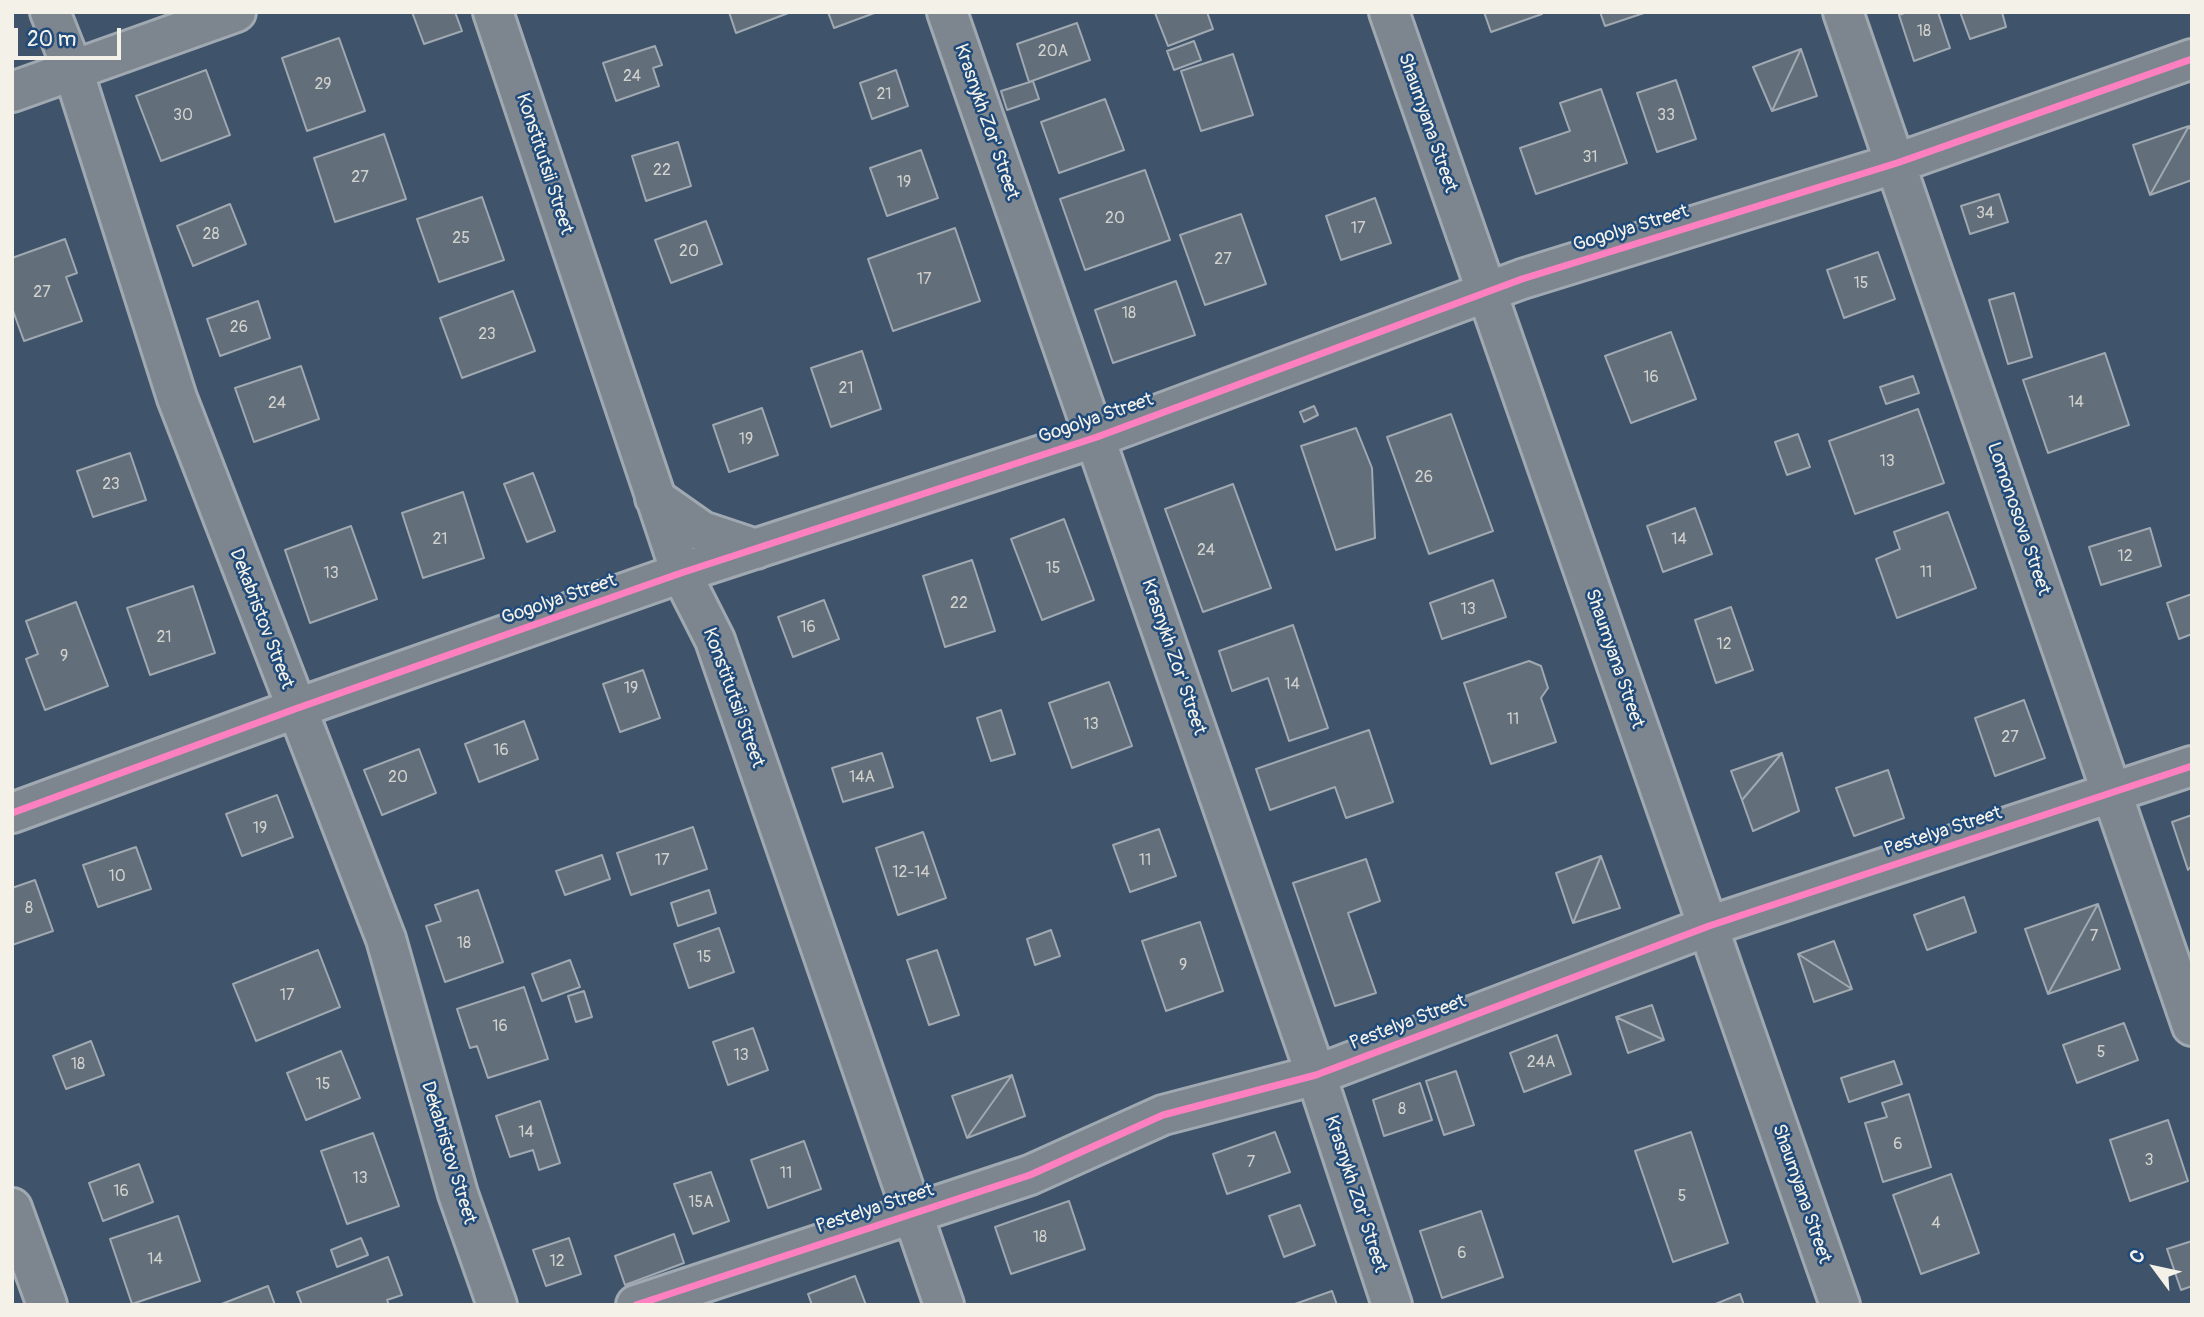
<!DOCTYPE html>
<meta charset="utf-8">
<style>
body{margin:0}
#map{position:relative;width:2204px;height:1317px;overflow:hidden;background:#3f546a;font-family:Pangolin,sans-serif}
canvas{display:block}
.frame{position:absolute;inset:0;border:14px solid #f4f1e8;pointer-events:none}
.north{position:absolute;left:2120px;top:1233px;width:70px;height:70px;-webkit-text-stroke:5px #1f4a7a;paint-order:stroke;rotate:303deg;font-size:19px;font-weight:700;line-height:28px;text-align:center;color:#f4f1e8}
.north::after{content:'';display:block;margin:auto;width:24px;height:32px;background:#f4f1e8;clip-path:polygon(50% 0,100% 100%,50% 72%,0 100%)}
.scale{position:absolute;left:14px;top:28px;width:107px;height:32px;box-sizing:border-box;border:4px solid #f4f1e8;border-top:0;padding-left:9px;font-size:21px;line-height:24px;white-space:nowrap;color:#f4f1e8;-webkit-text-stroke:5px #1f4a7a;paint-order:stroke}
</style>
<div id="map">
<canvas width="2204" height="1317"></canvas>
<div class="frame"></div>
<div class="north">С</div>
<div class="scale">20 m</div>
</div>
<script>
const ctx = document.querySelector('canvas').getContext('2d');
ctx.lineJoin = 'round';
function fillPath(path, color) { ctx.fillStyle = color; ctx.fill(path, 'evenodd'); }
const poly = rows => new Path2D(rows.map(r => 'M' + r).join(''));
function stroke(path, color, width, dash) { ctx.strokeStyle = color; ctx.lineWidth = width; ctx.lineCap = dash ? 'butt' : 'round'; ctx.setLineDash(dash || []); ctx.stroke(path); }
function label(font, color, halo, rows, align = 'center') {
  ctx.font = font + ' Pangolin,sans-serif'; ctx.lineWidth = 5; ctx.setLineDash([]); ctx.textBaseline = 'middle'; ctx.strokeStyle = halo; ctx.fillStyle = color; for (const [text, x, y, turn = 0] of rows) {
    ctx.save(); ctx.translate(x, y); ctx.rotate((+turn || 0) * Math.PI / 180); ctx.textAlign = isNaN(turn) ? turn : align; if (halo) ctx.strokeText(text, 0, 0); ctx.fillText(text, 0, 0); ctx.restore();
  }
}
const building = poly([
 [412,12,455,12,462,31,424,44,412,12],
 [729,12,791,12,736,33,729,12],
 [828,12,877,12,834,28,828,12],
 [1207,12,1213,29,1168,46,1155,13,1207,12],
 [1484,12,1541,12,1542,14,1491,32,1484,12],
 [1600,12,1647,12,1605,26,1600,12],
 [1907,12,1938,12,1950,48,1914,61,1899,15,1907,12],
 [1960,12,2002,12,2006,27,1970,39,1960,12],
 [1077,23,1090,60,1029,82,1017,44,1077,23],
 [339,38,365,111,307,131,282,58,339,38],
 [1194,41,1201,60,1174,70,1167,51,1194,41],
 [655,46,662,65,653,68,659,86,616,101,603,63,655,46],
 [1801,49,1772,111,1753,67,1801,49],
 [1801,49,1817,96,1772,111,1801,49],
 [1233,54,1253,115,1201,131,1181,71,1233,54],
 [206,70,230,135,161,161,136,96,206,70],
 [896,70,908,106,872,119,860,83,896,70],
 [1676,80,1696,139,1657,152,1637,93,1676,80],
 [1033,81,1039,99,1007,110,1001,91,1033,81],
 [1601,89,1627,163,1536,194,1520,148,1570,131,1560,103,1601,89],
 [1105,99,1124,150,1059,173,1041,122,1105,99],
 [2189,126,2150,195,2133,145,2189,126],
 [2189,126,2192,132,2192,180,2150,195,2189,126],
 [384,134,406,199,335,222,314,158,384,134],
 [678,142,691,186,646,201,632,156,678,142],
 [921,150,938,198,887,216,870,168,921,150],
 [1145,170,1170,240,1085,270,1060,199,1145,170],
 [1999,194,2008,222,1970,234,1961,206,1999,194],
 [482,197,504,260,439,282,417,219,482,197],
 [1375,198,1391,243,1341,260,1326,216,1375,198],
 [230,204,246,244,193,266,177,226,230,204],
 [1241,214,1266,284,1205,305,1180,235,1241,214],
 [706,221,722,264,671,283,655,240,706,221],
 [955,228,980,301,893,331,868,259,955,228],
 [65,239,77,273,66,277,82,321,24,341,12,308,12,258,65,239],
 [1878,252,1895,299,1844,318,1827,270,1878,252],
 [1176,281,1195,335,1113,363,1095,310,1176,281],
 [513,291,535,351,462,378,440,318,513,291],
 [2014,293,2032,357,2008,364,1989,300,2014,293],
 [258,301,270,338,220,356,207,319,258,301],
 [1671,332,1696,399,1631,423,1605,356,1671,332],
 [862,351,881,409,831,427,811,368,862,351],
 [2105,353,2129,425,2048,453,2023,380,2105,353],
 [301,366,319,419,254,442,235,388,301,366],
 [1913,376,1919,393,1886,404,1880,387,1913,376],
 [1314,406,1318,415,1304,422,1300,412,1314,406],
 [762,408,778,455,729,472,713,425,762,408],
 [1918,409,1944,483,1855,514,1829,441,1918,409],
 [1451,414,1493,531,1429,554,1387,437,1451,414],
 [1356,428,1372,468,1375,538,1336,550,1301,446,1356,428],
 [1798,434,1810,467,1787,475,1775,442,1798,434],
 [130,453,146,500,93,517,77,471,130,453],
 [533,473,555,531,527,542,504,484,533,473],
 [1233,484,1271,588,1203,612,1165,509,1233,484],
 [463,492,484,558,423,578,402,513,463,492],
 [1695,508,1712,554,1663,572,1647,526,1695,508],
 [1948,512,1976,588,1897,618,1876,559,1900,549,1894,532,1948,512],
 [1064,519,1094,600,1042,620,1011,539,1064,519],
 [351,526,377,599,310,623,285,550,351,526],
 [2150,528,2161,566,2101,585,2089,547,2150,528],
 [972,560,995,631,945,647,923,576,972,560],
 [1493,580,1506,617,1442,639,1430,603,1493,580],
 [193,586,215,653,150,675,127,608,193,586],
 [2192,594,2192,634,2179,639,2167,603,2192,594],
 [824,600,839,639,793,657,778,617,824,600],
 [76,602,108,686,45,710,26,659,38,654,26,621,76,602],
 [1731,607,1753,670,1716,683,1695,620,1731,607],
 [1293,625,1328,728,1289,741,1268,678,1232,691,1219,651,1293,625],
 [1529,661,1541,666,1548,688,1541,698,1556,742,1491,764,1464,683,1529,661],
 [643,670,660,718,620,732,603,684,643,670],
 [1109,682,1132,746,1072,768,1049,703,1109,682],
 [2024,700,2045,758,1995,776,1975,718,2024,700],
 [1001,710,1015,754,991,761,977,718,1001,710],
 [524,721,538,759,479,782,465,744,524,721],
 [1369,730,1393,802,1346,818,1335,787,1270,810,1256,769,1369,730],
 [419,749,436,793,382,815,364,770,419,749],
 [882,753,893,787,843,802,832,768,882,753],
 [1782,753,1742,800,1731,771,1782,753],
 [1782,753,1799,811,1753,831,1742,800,1782,753],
 [1888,770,1904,818,1854,836,1836,788,1888,770],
 [277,795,293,837,242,856,226,814,277,795],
 [2192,815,2192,865,2188,870,2172,822,2192,815],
 [693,827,707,869,631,895,617,853,693,827],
 [1159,829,1176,876,1130,892,1113,845,1159,829],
 [923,832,946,898,898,915,876,848,923,832],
 [136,847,151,889,98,907,83,865,136,847],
 [602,855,610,879,565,895,556,871,602,855],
 [1601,856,1573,923,1556,873,1601,856],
 [1601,856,1620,908,1573,923,1601,856],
 [1366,859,1380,901,1348,913,1376,993,1335,1006,1293,883,1366,859],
 [35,880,53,931,12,945,12,888,35,880],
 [478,890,503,962,445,982,426,926,441,921,435,905,478,890],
 [709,890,716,913,678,926,671,903,709,890],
 [1964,897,1976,932,1927,950,1914,915,1964,897],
 [2098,904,2048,994,2025,929,2098,904],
 [2098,904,2120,969,2048,994,2098,904],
 [1200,922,1223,991,1166,1011,1142,941,1200,922],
 [719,928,734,972,689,988,674,944,719,928],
 [1051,930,1060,956,1035,965,1027,939,1051,930],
 [1834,941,1852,989,1798,954,1834,941],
 [318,950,340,1007,256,1041,233,984,318,950],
 [937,950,959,1015,929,1025,907,960,937,950],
 [1798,954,1852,989,1814,1002,1798,954],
 [570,960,580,987,542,1001,532,974,570,960],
 [524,987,548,1059,488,1078,477,1046,470,1048,457,1009,524,987],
 [584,991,592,1017,576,1022,568,996,584,991],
 [1652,1005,1664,1040,1616,1017,1652,1005],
 [1616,1017,1664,1040,1628,1053,1616,1017],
 [2124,1023,2138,1060,2077,1083,2063,1045,2124,1023],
 [753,1028,768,1070,728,1085,713,1042,753,1028],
 [1557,1035,1571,1074,1524,1092,1510,1053,1557,1035],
 [91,1041,104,1075,66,1089,53,1056,91,1041],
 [341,1051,360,1098,306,1120,287,1073,341,1051],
 [1894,1061,1902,1084,1849,1102,1841,1078,1894,1061],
 [1456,1071,1474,1125,1444,1135,1426,1081,1456,1071],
 [1012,1075,967,1138,952,1096,1012,1075],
 [1012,1075,1025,1116,967,1138,1012,1075],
 [1420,1083,1432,1120,1384,1136,1373,1100,1420,1083],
 [1909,1094,1931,1167,1883,1182,1865,1123,1887,1117,1882,1103,1909,1094],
 [540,1101,560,1163,539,1170,533,1150,510,1157,496,1116,540,1101],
 [2168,1120,2188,1181,2130,1201,2110,1140,2168,1120],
 [1275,1132,1290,1172,1227,1194,1213,1154,1275,1132],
 [1691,1132,1728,1243,1673,1262,1635,1151,1691,1132],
 [373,1133,399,1206,347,1224,321,1151,373,1133],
 [804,1141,821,1189,768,1208,751,1160,804,1141],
 [139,1164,153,1202,103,1221,89,1183,139,1164],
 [711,1172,729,1221,693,1234,674,1184,711,1172],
 [1951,1174,1979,1253,1921,1274,1893,1195,1951,1174],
 [1069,1201,1085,1249,1011,1274,995,1227,1069,1201],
 [1300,1205,1315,1245,1284,1257,1269,1216,1300,1205],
 [1481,1211,1503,1277,1442,1298,1420,1231,1481,1211],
 [178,1216,200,1281,132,1304,110,1239,178,1216],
 [674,1234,684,1263,625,1285,615,1256,674,1234],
 [361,1238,368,1255,337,1267,331,1250,361,1238],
 [569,1238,581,1274,546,1286,533,1250,569,1238],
 [2192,1241,2192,1286,2181,1290,2167,1249,2192,1241],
 [388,1257,402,1295,387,1300,389,1305,302,1305,297,1292,388,1257],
 [855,1276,866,1305,812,1305,808,1294,855,1276],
 [268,1286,275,1305,219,1305,268,1286],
 [1332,1291,1337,1305,1292,1305,1332,1291],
 [1740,1294,1744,1305,1713,1305,1740,1294]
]);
const street = poly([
 [50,12,73,70,177,398,386,939,458,1194,497,1305],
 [493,12,681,573,715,640,944,1305],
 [947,12,1316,1075,1392,1305],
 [1389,12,1840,1305],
 [1843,12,2192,1026],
 [12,92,236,12],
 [655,498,702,531,756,549],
 [12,813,295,709,681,573,1097,437,1522,279,1897,163,2192,59],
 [12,1208,47,1305],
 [636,1305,1030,1175,1163,1115,1316,1075,1709,926,2192,766]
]);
const cycleway = poly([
 [12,813,295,709,681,573,1097,437,1522,279,1897,163,2192,59],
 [636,1305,1030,1175,1163,1115,1316,1075,1709,926,2192,766]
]);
const numberNames = [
 ["18",1924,32],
 ["20А",1053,52],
 ["24",632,77],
 ["29",323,85],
 ["21",884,95],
 ["30",183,116],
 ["33",1666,116],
 ["31",1590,158],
 ["22",662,171],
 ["27",360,178],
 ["19",904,183],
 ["34",1985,214],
 ["20",1115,219],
 ["17",1358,229],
 ["28",211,235],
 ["25",461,239],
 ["20",689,252],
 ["27",1223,260],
 ["17",924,280],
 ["15",1861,284],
 ["27",42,293],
 ["18",1129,314],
 ["26",239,328],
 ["23",487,335],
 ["16",1651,378],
 ["21",846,389],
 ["14",2076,403],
 ["24",277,404],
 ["19",746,440],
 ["13",1887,462],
 ["26",1424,478],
 ["23",111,485],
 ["21",440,540],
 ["14",1679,540],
 ["24",1206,551],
 ["12",2125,557],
 ["15",1053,569],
 ["11",1926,573],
 ["13",331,574],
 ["22",959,604],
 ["13",1468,610],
 ["16",808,628],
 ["21",164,638],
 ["12",1724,645],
 ["9",64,657],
 ["14",1292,685],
 ["19",631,689],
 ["11",1513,720],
 ["13",1091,725],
 ["27",2010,738],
 ["16",501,751],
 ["20",398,778],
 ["14А",862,778],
 ["19",260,829],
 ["17",662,861],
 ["11",1145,861],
 ["12-14",911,873],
 ["10",117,877],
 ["8",29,909],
 ["7",2094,937],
 ["18",464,944],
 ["15",704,958],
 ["9",1183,966],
 ["17",287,996],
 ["16",500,1027],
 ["5",2101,1053],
 ["13",741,1056],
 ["24А",1541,1063],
 ["18",78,1065],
 ["15",323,1085],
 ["8",1402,1110],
 ["14",526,1133],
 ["6",1898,1145],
 ["3",2149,1161],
 ["7",1251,1163],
 ["11",786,1174],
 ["13",360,1179],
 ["16",121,1192],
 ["5",1682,1197],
 ["15А",701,1203],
 ["4",1936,1224],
 ["18",1040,1238],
 ["6",1462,1254],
 ["14",155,1260],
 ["12",557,1262]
];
const streetNames = [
 ["Krasnykh Zor' Street",986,122,71],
 ["Shaumyana Street",1427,123,71],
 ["Konstitutsii Street",544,164,72],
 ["Gogolya Street",1631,229,-17],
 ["Gogolya Street",1096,419,-19],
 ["Lomonosova Street",2018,519,71],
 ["Gogolya Street",559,600,-19],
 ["Dekabristov Street",261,619,69],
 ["Krasnykh Zor' Street",1173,657,71],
 ["Shaumyana Street",1614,659,71],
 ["Konstitutsii Street",733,698,70],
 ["Pestelya Street",1943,832,-18],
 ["Pestelya Street",1408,1023,-21],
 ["Dekabristov Street",448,1153,73],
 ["Krasnykh Zor' Street",1355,1194,72],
 ["Shaumyana Street",1801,1194,71],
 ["Pestelya Street",875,1209,-18]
];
fillPath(building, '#626e7a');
stroke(building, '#a0a9b2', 2);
stroke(street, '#a0a9b2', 44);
stroke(street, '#7d868e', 38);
stroke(cycleway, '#ff80c0', 7);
label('16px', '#d0d0cc', null, numberNames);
label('19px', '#f4f1e8', '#1f4a7a', streetNames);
</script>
